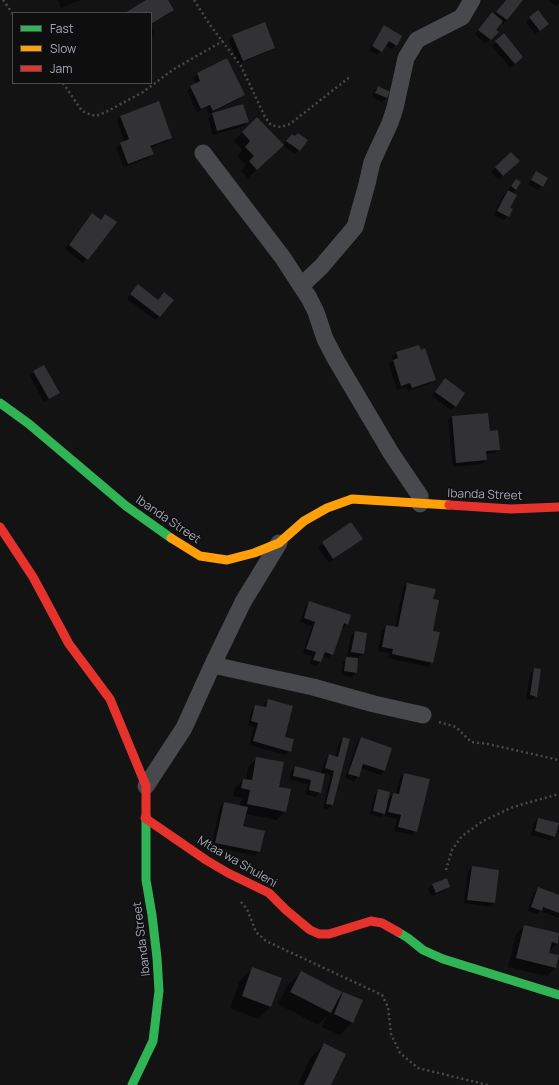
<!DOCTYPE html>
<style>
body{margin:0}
#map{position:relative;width:559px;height:1085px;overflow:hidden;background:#131314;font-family:Manrope,sans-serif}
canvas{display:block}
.legend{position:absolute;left:12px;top:12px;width:140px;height:72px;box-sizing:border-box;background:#0e0e0f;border:1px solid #4a4c51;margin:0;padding:5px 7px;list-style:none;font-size:12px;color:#a4a8b5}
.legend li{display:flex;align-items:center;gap:8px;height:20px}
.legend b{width:20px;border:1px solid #4a4c51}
</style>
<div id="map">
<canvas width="559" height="1085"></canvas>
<ul class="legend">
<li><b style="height:5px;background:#30b455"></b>Fast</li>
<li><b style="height:5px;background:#ff9f0a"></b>Slow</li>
<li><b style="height:5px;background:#e5322d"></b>Jam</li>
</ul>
</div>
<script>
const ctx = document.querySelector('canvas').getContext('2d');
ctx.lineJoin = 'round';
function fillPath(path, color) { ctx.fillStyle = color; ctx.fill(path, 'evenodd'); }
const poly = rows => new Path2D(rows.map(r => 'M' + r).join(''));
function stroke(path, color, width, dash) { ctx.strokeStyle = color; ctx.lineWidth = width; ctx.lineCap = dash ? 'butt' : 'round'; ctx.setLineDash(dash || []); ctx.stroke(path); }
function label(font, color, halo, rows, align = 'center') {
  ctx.font = font + ' Manrope,sans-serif'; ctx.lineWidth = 3; ctx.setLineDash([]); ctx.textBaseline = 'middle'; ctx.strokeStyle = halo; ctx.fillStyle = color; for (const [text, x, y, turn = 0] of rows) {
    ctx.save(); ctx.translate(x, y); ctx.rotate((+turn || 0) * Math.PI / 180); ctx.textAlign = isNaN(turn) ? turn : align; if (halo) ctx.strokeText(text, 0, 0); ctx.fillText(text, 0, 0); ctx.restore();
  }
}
const shadow = poly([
 [58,0,80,0,61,8],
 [148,0,167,0,173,10,169,14,151,25,151,13,126,13],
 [506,0,521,0,507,20,503,24,501,22,495,30,497,32,486,44,475,34,489,18,494,15],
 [548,0,559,0,559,4,556,6],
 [537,12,543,28,535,34,526,22],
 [385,26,396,45,392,49,385,45,377,55,369,50,381,30],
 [151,28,155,34,151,38],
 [233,36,274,47,270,51,238,64,229,40],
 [496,42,518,61,510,68,492,46],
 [226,60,243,95,239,99,209,114,206,108,197,112,187,91,196,84,193,78,197,74],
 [378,87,389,92,386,98,382,102,372,97,374,91],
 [243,105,248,122,244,126,213,135,208,118,212,114],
 [121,117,171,137,167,141,150,148,152,154,148,158,124,167,116,148,121,144,125,142,117,121],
 [257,118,283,146,288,139,299,150,295,154,282,145,248,178,241,171,246,165,237,156,243,150,234,141],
 [511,153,518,161,498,180,491,172],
 [536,173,542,186,538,190,528,184],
 [516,180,515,189,512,193,508,216,504,220,494,215,504,195],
 [105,215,115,223,83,263,65,249,89,219,100,221],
 [134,289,160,316,156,320,127,299],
 [418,346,435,379,431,383,408,391,406,387,397,390,389,365,393,360,392,357,396,353],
 [34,372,58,392,54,396,44,402,30,376],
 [445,380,455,406,451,410,432,396],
 [487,414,489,432,499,449,495,453,486,454,486,460,482,464,453,467,448,421,452,417],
 [351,524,361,539,329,563,318,547],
 [407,584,432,599,432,662,428,667,388,658,389,653,378,651,382,630,386,626,395,628,403,588],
 [310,602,347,624,343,628,341,627,332,654,328,658,322,656,320,662,316,666,310,664,312,656,303,653,312,626,300,622,306,606],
 [355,632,366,634,363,654,358,658,356,672,352,677,341,675,343,662,347,658,354,659,355,657,347,656,351,636],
 [534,669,536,696,532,700,526,699,530,674],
 [268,700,290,751,286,755,249,745,254,727,248,725,252,710,256,706,263,708,264,704],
 [343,738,332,805,328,809,323,808,331,775,325,773,320,792,316,797,305,794,308,784,289,780,291,771,295,767,321,774,325,760,329,755,335,757,339,742],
 [361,739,391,749,384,771,380,775,361,768,358,777,354,781,345,778,357,743],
 [257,758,278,787,285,811,277,820,245,814,242,827,259,852,255,856,212,846,220,807,224,803,240,806,242,798,233,796,235,788,243,780,246,780,248,767],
 [404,774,416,831,412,835,394,831,397,819,385,816,385,812,380,817,370,814,375,794,379,790,388,799,393,794,396,794,400,778],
 [538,819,554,836,550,840,531,835,534,823],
 [472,867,494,903,490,907,464,903,468,871],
 [432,885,449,887,445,891,432,896,428,889],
 [538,888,559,896,559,918,540,911,537,914,528,911,534,892],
 [525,926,559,934,558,943,548,952,555,968,547,976,508,967,516,934],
 [252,968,271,1006,258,1019,230,1008,240,981],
 [301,972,337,1000,344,993,352,1022,340,1035,322,1027,327,1016,318,1025,278,1004,288,985],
 [324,1045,330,1085,298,1085,311,1057]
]);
const building = poly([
 [146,0,168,0,174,10,151,24,151,13,125,13],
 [506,0,523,0,507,20,496,12],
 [538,10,549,24,540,31,529,17],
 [492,12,503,21,496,30,499,32,491,40,478,30],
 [265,22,275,48,243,61,232,35],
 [384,25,402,36,397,46,389,41,382,52,372,46],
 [504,33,523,57,515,64,495,41],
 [227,58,245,95,213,111,210,105,201,109,190,86,200,81,197,73],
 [378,86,390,92,387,98,375,93],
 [159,101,172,138,150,146,154,154,128,164,120,143,129,139,120,116],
 [243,104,249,122,217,131,212,113],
 [257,117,284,145,257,170,249,161,254,156,245,147,250,141,242,132],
 [298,133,308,140,300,151,286,141,292,134,295,136],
 [511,152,520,161,503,176,495,167],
 [536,171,548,178,543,187,531,180],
 [516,179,521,182,516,190,511,186],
 [508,190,517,195,510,208,513,209,509,217,497,211],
 [92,213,101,220,105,214,117,222,88,260,69,245],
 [138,284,158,300,164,292,174,300,160,317,130,294],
 [419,345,421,350,425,348,436,380,412,388,410,383,401,386,393,360,398,358,396,352],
 [44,365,60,393,49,399,33,371],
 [445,378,465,393,456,407,435,392],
 [488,413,490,431,498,430,500,450,486,451,487,460,456,463,452,416],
 [351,522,363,539,333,559,322,542],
 [407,583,436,589,433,599,439,600,433,631,440,632,433,663,392,654,393,649,382,647,386,625,398,627],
 [309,601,351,615,348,625,344,623,333,655,325,652,321,662,313,660,316,652,306,649,315,622,304,618],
 [355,631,367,633,364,654,351,652],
 [346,657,358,658,357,673,344,671],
 [534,668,541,669,537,697,530,695],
 [268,699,293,706,285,737,294,739,291,752,253,741,258,723,251,721,255,705,266,707],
 [343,737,350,739,333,805,326,804,334,771,325,768,329,754,338,757],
 [361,737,392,748,385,771,363,764,359,777,348,774],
 [256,757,284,762,279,787,291,789,286,812,247,804,250,790,241,788,243,779,252,780],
 [295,766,325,774,321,793,309,790,311,780,293,776],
 [404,773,430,779,417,832,398,827,401,815,388,812,393,793,399,794],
 [378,789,390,792,385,814,373,811],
 [224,802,248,807,243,826,265,831,260,852,215,843],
 [538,818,559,823,555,837,535,831],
 [472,866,499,870,495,903,467,900],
 [447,878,450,887,436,893,432,884],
 [538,887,559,895,559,913,543,907,542,911,531,907],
 [524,925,559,933,558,944,552,942,549,953,559,955,556,968,516,958],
 [252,967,282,978,271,1007,242,996],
 [301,971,342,992,331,1013,290,992],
 [343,992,363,1000,353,1023,334,1014],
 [324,1043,346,1054,331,1085,304,1085]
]);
const path = poly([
 [3,0,13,14],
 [194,0,210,25,241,66,265,117,271,125,281,127,290,124,351,76],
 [63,83,82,111,89,114,96,116,108,111,143,92,174,69,223,41],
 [439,722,456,727,471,742,488,744,559,760],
 [446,870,452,850,462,836,483,821,513,807,559,794],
 [241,902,247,909,256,932,266,941,382,995,388,1007,391,1034,400,1053,418,1068,488,1085]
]);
const street = poly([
 [203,153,283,258,309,298,316,312,325,339,336,360,391,453,420,496,420,504],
 [301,286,321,267,355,227,367,184,372,162,390,123,395,108,406,58,417,40,462,17,472,0],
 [213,665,313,687,374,704,423,715],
 [146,786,184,728,213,664,243,602,279,543]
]);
const fast = poly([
 [0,403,29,424,126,506,171,538],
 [398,932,408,938,423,950,443,959,559,995],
 [132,1085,153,1041,159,991,157,958,152,915,146,880,146,816]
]);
const slow = poly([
 [171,538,200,556,227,560,254,553,279,543,304,521,327,508,352,499,449,505]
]);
const jam = poly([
 [449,505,511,509,559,507],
 [0,527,33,577,69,644,110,699,146,786,146,816],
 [145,818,206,860,228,873,269,893,286,910,310,930,319,934,329,934,371,921,382,923,398,932]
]);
const streetNames = [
 ["Ibanda Street",485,495,2],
 ["Ibanda Street",168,520,34],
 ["Mtaa wa Shuleni",237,862,30],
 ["Ibanda Street",142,939,-97]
];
fillPath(shadow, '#0007');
fillPath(building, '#323235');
stroke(path, '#494a4e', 2.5, [2, 3]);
stroke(street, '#48494c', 17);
stroke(fast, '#30b455', 9);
stroke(slow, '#ff9f0a', 9);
stroke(jam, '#e5322d', 9);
label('12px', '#a4a8b5', '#0e0e0f', streetNames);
</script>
